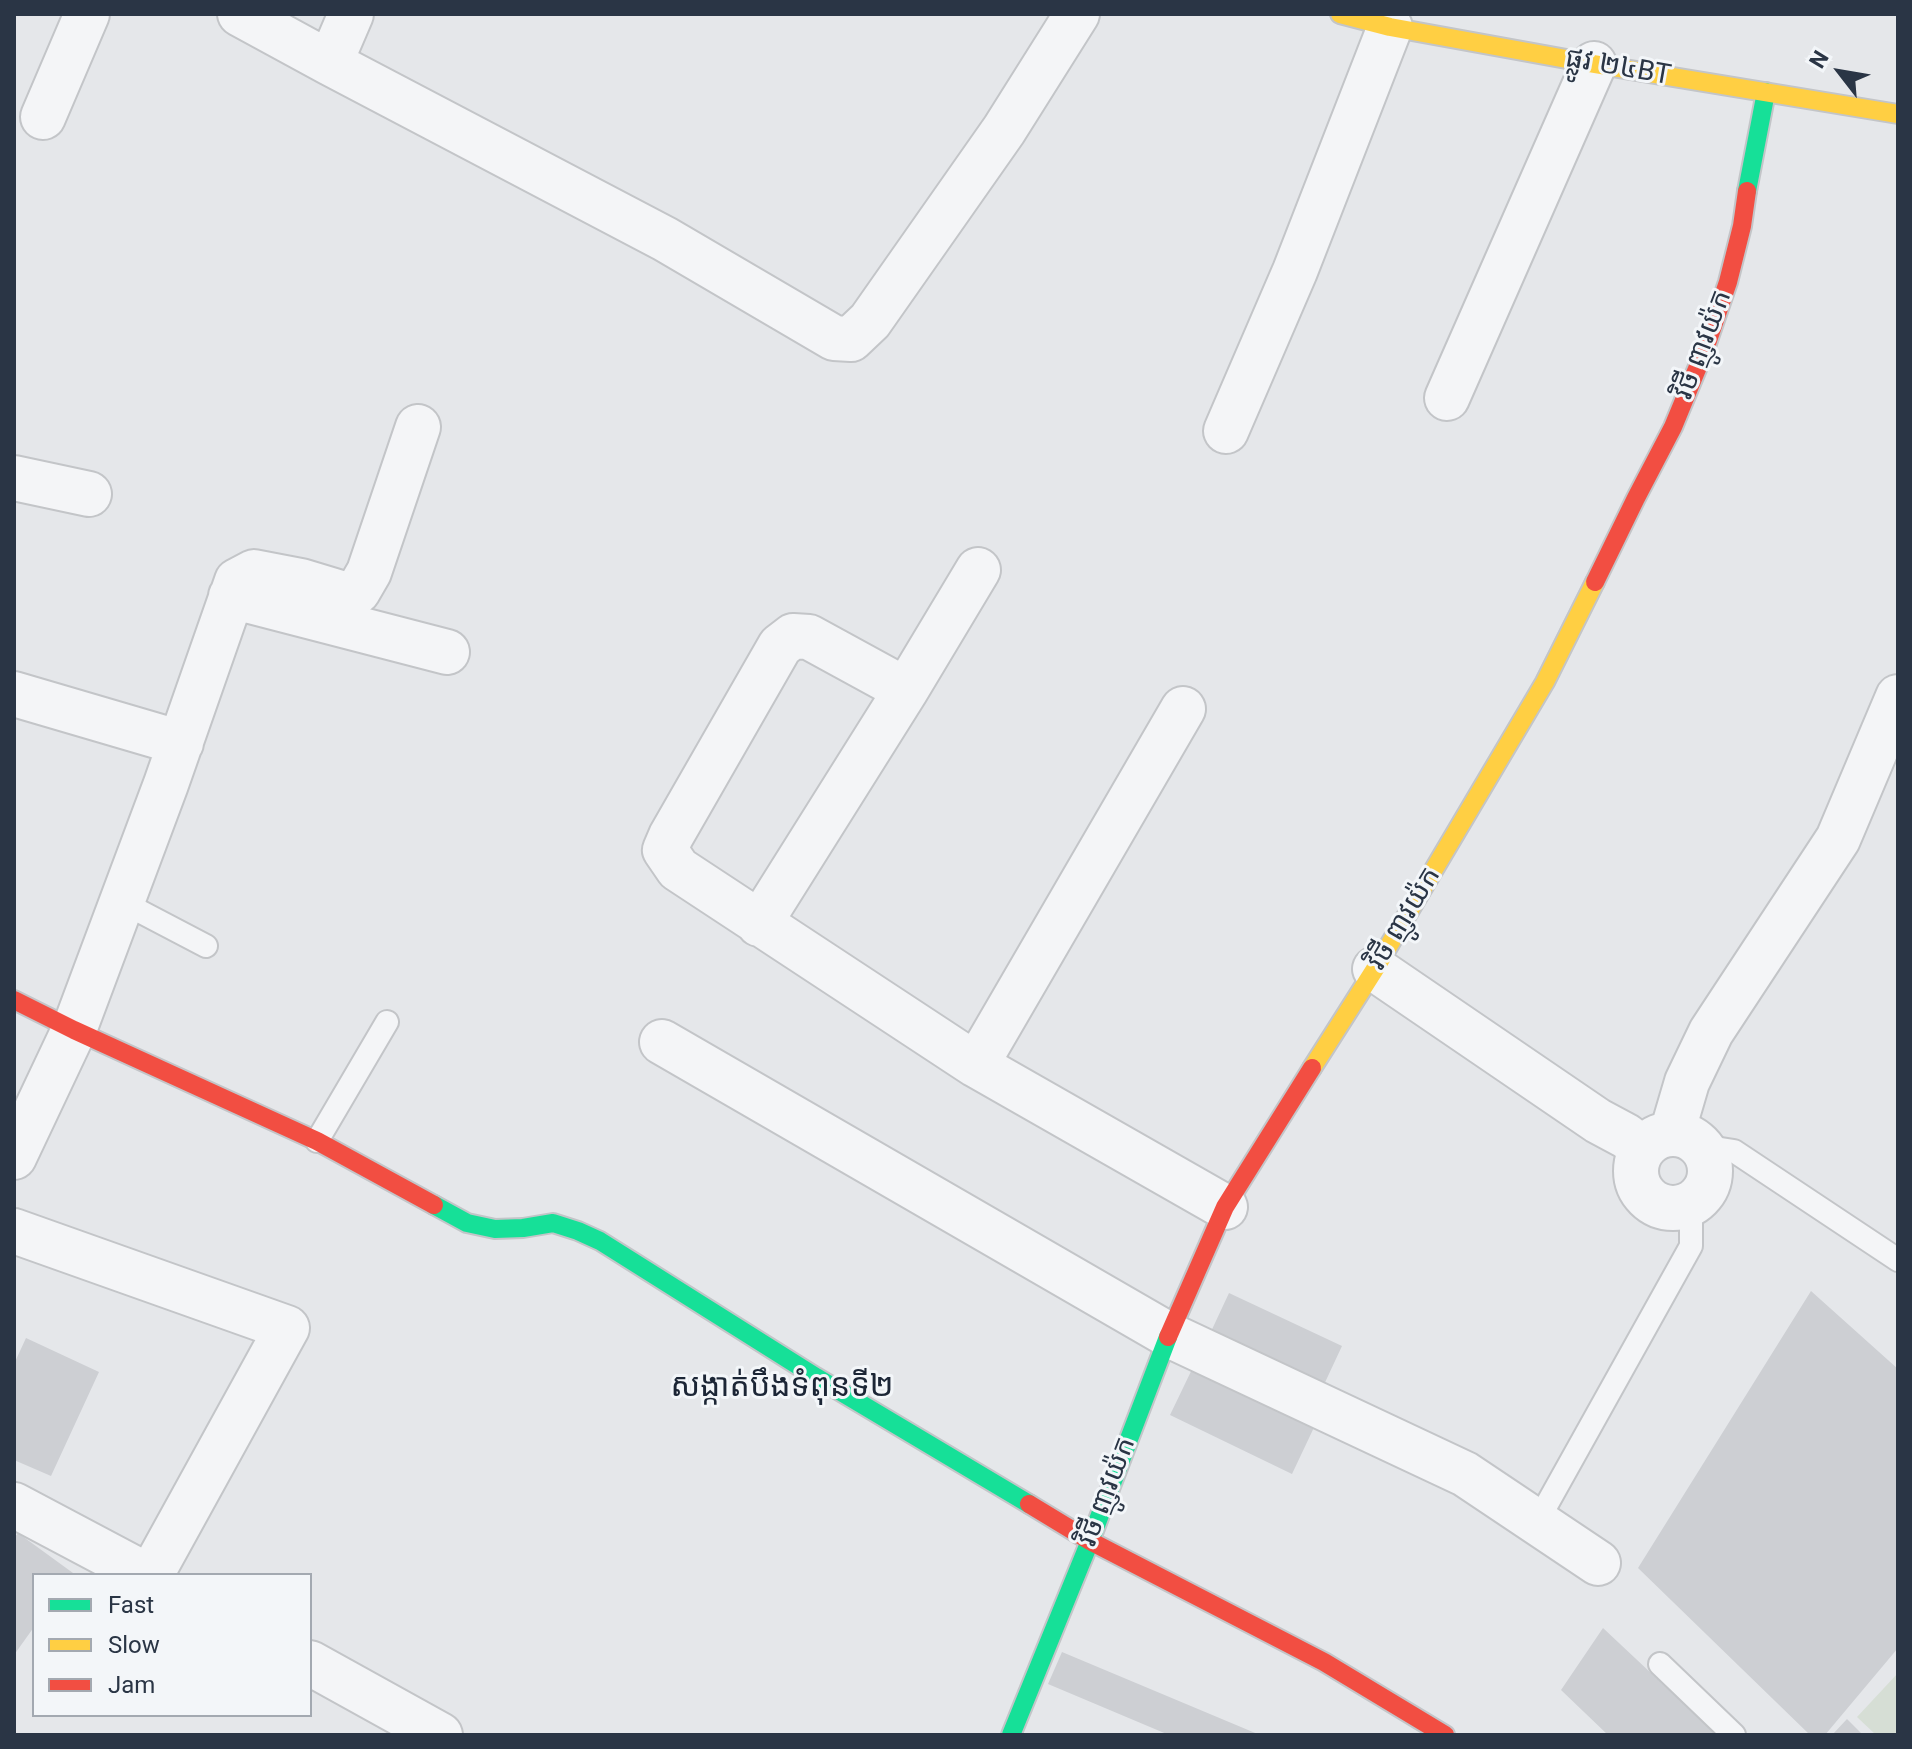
<!DOCTYPE html>
<meta charset="utf-8">
<style>
body{margin:0}
#map{position:relative;width:1912px;height:1749px;overflow:hidden;background:#e5e7ea;font-family:Roboto,sans-serif}
canvas{display:block}
.frame{position:absolute;inset:0;border:16px solid #2a3545;pointer-events:none}
.legend{position:absolute;left:32px;top:1573px;width:280px;height:144px;box-sizing:border-box;background:#f3f6f9;border:2px solid #a3a9b1;margin:0;padding:10px 14px;list-style:none;font-size:24px;color:#2a3545}
.legend li{display:flex;align-items:center;gap:16px;height:40px}
.legend b{width:40px;border:2px solid #a3a9b1}
.north{position:absolute;left:1800px;top:32px;width:80px;height:80px;-webkit-text-stroke:6px #f3f6f9;paint-order:stroke;rotate:301deg;font-size:22px;font-weight:700;line-height:32px;text-align:center;color:#2a3545}
.north::after{content:'';display:block;margin:auto;width:28px;height:36px;background:#2a3545;clip-path:polygon(50% 0,100% 100%,50% 72%,0 100%)}
</style>
<div id="map">
<canvas width="1912" height="1749"></canvas>
<div class="frame"></div>
<ul class="legend">
<li><b style="height:10px;background:#16e098"></b>Fast</li>
<li><b style="height:10px;background:#ffcf43"></b>Slow</li>
<li><b style="height:10px;background:#f24e42"></b>Jam</li>
</ul>
<div class="north">N</div>
</div>
<script>
const ctx = document.querySelector('canvas').getContext('2d');
ctx.lineJoin = 'round';
function fillPath(path, color) { ctx.fillStyle = color; ctx.fill(path, 'evenodd'); }
const poly = rows => new Path2D(rows.map(r => 'M' + r).join(''));
function stroke(path, color, width, dash) { ctx.strokeStyle = color; ctx.lineWidth = width; ctx.lineCap = dash ? 'butt' : 'round'; ctx.setLineDash(dash || []); ctx.stroke(path); }
function label(font, color, halo, rows, align = 'center') {
  ctx.font = font + ' Roboto,"Noto Sans Khmer",sans-serif'; ctx.lineWidth = 6; ctx.setLineDash([]); ctx.textBaseline = 'middle'; ctx.strokeStyle = halo; ctx.fillStyle = color; for (const [text, x, y, turn = 0] of rows) {
    ctx.save(); ctx.translate(x, y); ctx.rotate((+turn || 0) * Math.PI / 180); ctx.textAlign = isNaN(turn) ? turn : align; if (halo) ctx.strokeText(text, 0, 0); ctx.fillText(text, 0, 0); ctx.restore();
  }
}
const green = poly([
 [1898,1673,1898,1735,1876,1735,1857,1717]
]);
const building = poly([
 [1811,1291,1898,1369,1898,1648,1825,1735,1810,1735,1638,1568],
 [1229,1293,1342,1346,1321,1391,1208,1338],
 [26,1338,99,1372,51,1476,14,1460,14,1364],
 [1196,1361,1318,1419,1292,1474,1170,1415],
 [18,1533,73,1573,72,1575,34,1575,34,1627,14,1655,14,1538],
 [1603,1628,1717,1735,1608,1735,1561,1690],
 [1062,1652,1260,1735,1169,1735,1048,1684],
 [1847,1719,1863,1735,1832,1735]
]);
const lane = poly([
 [122,902,206,946],
 [317,1141,387,1022],
 [1702,1146,1734,1151,1898,1260],
 [1546,1506,1691,1246,1691,1204],
 [1660,1664,1734,1735]
]);
const street = poly([
 [240,14,330,63,665,239,834,338,851,339,870,321,1004,130,1077,14],
 [330,63,351,14],
 [43,117,87,14],
 [1447,398,1594,64],
 [1226,431,1295,271,1390,27],
 [14,478,89,494],
 [231,596,447,652],
 [906,690,809,637,793,636,780,646,671,836,665,850,678,869,976,1065,1225,1207],
 [14,694,181,743],
 [759,924,906,690,978,570],
 [1375,969,1598,1121,1626,1136,1643,1149],
 [662,1042,1169,1335,1465,1474,1598,1563],
 [976,1065,1183,709],
 [1672,1133,1687,1082,1711,1032,1838,839,1898,697],
 '1636 1171a37 37 0 1 1 74 0a37 37 0 1 1-74 0Z',
 [14,1157,74,1030,166,784,237,581,254,572,301,581,344,594,358,591,369,572,418,427],
 [14,1231,287,1328,151,1575],
 [14,1505,146,1575],
 [310,1663,440,1735]
]);
const fast = poly([
 [1747,191,1766,92],
 [434,1205,467,1223,495,1229,523,1228,553,1223,578,1231,600,1241,816,1377,1029,1504],
 [1011,1735,1090,1541,1168,1337]
]);
const slow = poly([
 [1340,14,1390,27,1594,64,1898,114],
 [1312,1068,1375,969,1545,682,1595,582]
]);
const jam = poly([
 [1595,582,1636,498,1673,427,1704,352,1728,282,1742,226,1747,191],
 [14,1000,74,1030,317,1141,434,1205],
 [1168,1337,1225,1207,1312,1068],
 [1029,1504,1090,1541,1324,1662,1445,1735]
]);
const streetNames = [
 ["ផ្លូវ ២៤BT",1618,68,10],
 ["វិថី ញូវយ៉ក",1704,345,-69],
 ["វិថី ញូវយ៉ក",1405,919,-59],
 ["វិថី ញូវយ៉ក",1108,1492,-69]
];
const quarterNames = [
 ["សង្កាត់បឹងទំពុនទី២",782,1388]
];
fillPath(green, '#d6ded5');
fillPath(building, '#cdcfd3');
stroke(lane, '#c3c5c8', 26);
stroke(street, '#c3c5c8', 48);
stroke(fast, '#c3c5c8', 22);
stroke(slow, '#c3c5c8', 22);
stroke(jam, '#c3c5c8', 22);
stroke(lane, '#f4f5f7', 22);
stroke(street, '#f4f5f7', 44);
stroke(fast, '#16e098', 18);
stroke(slow, '#ffcf43', 18);
stroke(jam, '#f24e42', 18);
label('28px', '#2a3545', '#f3f6f9', streetNames);
label('32px', '#1c2636', '#f3f6f9', quarterNames);
</script>
